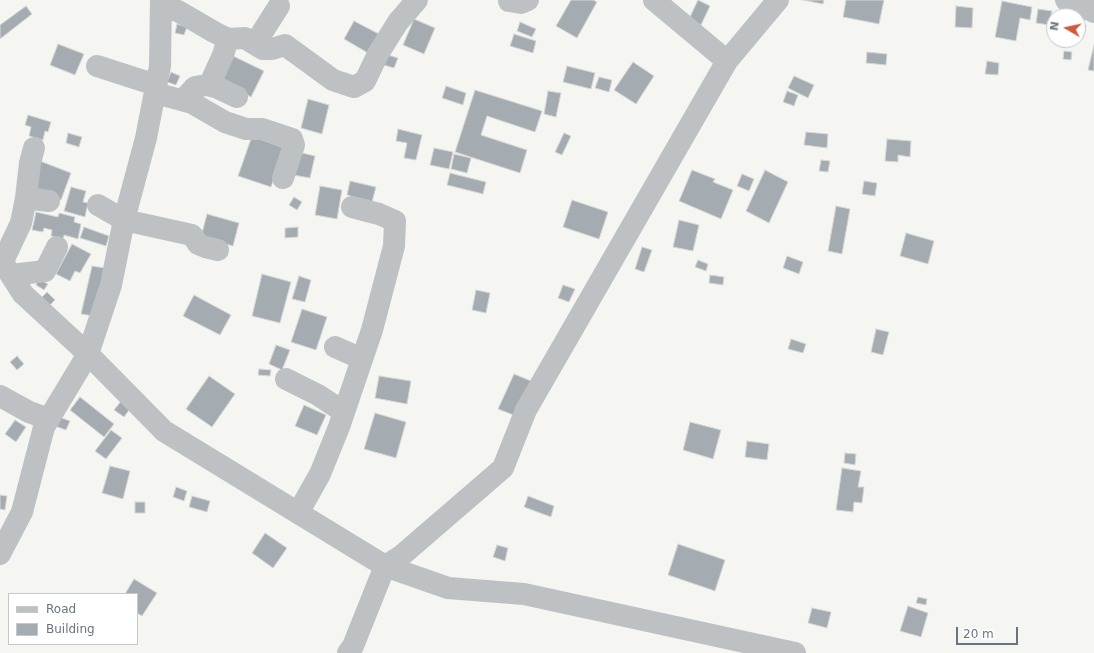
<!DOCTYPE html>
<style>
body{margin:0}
#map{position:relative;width:1094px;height:653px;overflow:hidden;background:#f5f5f2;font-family:"DejaVu Sans",sans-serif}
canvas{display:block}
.legend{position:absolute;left:8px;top:593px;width:130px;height:52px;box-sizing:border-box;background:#fff;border:1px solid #c3c8cc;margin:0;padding:5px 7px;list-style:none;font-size:12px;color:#687580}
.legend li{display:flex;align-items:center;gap:8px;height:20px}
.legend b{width:20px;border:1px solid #c3c8cc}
.north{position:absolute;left:1046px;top:8px;width:40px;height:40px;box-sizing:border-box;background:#fff;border:1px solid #c3c8cc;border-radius:50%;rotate:279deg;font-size:11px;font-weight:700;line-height:16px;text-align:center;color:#687580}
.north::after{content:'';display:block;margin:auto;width:14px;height:18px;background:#ce5b39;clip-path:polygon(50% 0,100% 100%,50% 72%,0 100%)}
.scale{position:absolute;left:956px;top:627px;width:62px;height:18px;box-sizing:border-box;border:2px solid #687580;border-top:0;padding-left:5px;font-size:12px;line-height:14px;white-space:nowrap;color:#687580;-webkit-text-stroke:3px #fff;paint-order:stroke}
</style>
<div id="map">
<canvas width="1094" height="653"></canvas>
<ul class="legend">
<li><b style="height:5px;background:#bdc1c4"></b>Road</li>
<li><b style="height:11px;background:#a5acb1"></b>Building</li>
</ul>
<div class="north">N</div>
<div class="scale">20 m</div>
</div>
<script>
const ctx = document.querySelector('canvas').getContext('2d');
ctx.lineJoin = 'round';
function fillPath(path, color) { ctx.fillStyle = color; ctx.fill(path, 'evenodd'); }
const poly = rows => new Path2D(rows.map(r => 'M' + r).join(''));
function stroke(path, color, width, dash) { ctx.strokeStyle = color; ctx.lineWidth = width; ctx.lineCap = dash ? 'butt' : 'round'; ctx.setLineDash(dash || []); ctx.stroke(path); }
const building = poly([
 [571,0,593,0,597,2,577,38,556,26,571,0],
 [698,0,710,6,701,25,689,19,698,0],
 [803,0,824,0,823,4,803,0],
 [846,0,884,0,879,24,843,17,846,0],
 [1002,1,1032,7,1030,20,1020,18,1016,41,995,37,1002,1],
 [26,6,32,14,0,39,0,25,26,6],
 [956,6,973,8,972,28,955,27,956,6],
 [1038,9,1052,11,1049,25,1036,23,1038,9],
 [414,19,435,28,424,54,403,45,414,19],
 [354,21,379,34,368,53,344,39,354,21],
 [520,22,536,29,532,37,517,31,520,22],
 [177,24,187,27,184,35,175,33,177,24],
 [1078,24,1086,26,1083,38,1078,37,1078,24],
 [514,34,536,41,533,53,510,46,514,34],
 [58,44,84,54,75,75,50,65,58,44],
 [1094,45,1094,71,1088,70,1094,45],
 [1064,51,1072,52,1071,60,1063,59,1064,51],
 [867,52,887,54,886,65,866,63,867,52],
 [229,54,264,71,251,97,217,79,229,54],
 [388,55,398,58,394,68,384,65,388,55],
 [987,61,999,63,998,75,985,74,987,61],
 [633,62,654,76,636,104,614,90,633,62],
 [567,66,595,73,591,89,563,82,567,66],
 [171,72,180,76,176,85,167,82,171,72],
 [794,76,814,85,808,98,788,88,794,76],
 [599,77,612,80,609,92,595,88,599,77],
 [446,86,466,93,463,105,442,98,446,86],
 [475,90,542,111,535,132,487,116,481,135,527,150,520,173,455,152,475,90],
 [548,91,561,93,556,117,544,114,548,91],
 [787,91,798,95,794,106,783,102,787,91],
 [308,99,329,105,322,134,301,128,308,99],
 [28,115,51,122,48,132,45,131,43,140,29,136,31,127,25,125,28,115],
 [398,129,422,135,416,160,404,158,407,143,396,141,398,129],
 [806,132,828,134,827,148,804,145,806,132],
 [68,133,82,137,79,147,66,143,68,133],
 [564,133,571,136,562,155,555,152,564,133],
 [252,136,284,148,271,187,238,176,252,136],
 [887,139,911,141,910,157,898,155,898,162,885,161,887,139],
 [434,148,453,152,449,169,430,165,434,148],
 [298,152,315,156,310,178,293,175,298,152],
 [454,154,471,158,467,173,451,169,454,154],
 [821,160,830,161,828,172,819,171,821,160],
 [40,161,71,173,61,200,30,189,40,161],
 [692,170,715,179,713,182,733,190,721,219,679,201,692,170],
 [765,170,788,182,769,223,746,211,765,170],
 [450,173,486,182,483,194,447,185,450,173],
 [742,174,754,179,749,191,737,186,742,174],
 [350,181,376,187,372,202,347,195,350,181],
 [864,181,877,183,875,196,862,194,864,181],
 [320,186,342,190,337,219,315,215,320,186],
 [71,187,86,191,83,202,88,203,85,217,64,211,71,187],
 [294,197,302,202,297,210,289,205,294,197],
 [572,200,608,212,599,239,563,227,572,200],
 [836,206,850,209,842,254,828,251,836,206],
 [36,212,58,217,59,213,75,217,74,222,81,224,78,239,64,235,63,239,51,236,52,230,44,228,43,232,32,230,36,212],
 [207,214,239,223,233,246,201,237,207,214],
 [679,220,699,225,693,251,673,247,679,220],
 [84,227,109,236,106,246,80,238,84,227],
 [298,227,298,237,285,238,285,228,298,227],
 [906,233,934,241,928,264,900,256,906,233],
 [72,244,91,254,80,273,75,271,70,281,56,274,72,244],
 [642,247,652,250,644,272,635,269,642,247],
 [787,256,803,262,799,274,783,268,787,256],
 [698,260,708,264,706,271,695,267,698,260],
 [92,266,105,268,94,316,81,314,92,266],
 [262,274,291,282,280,323,252,316,262,274],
 [710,275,724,277,723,285,709,283,710,275],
 [299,276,311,280,305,302,292,299,299,276],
 [39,279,48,284,44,290,36,285,39,279],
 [563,285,575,289,569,302,558,298,563,285],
 [476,290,490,293,486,313,472,310,476,290],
 [47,292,55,300,49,306,41,298,47,292],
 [194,295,231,315,220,335,183,316,194,295],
 [302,309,327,317,316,350,291,342,302,309],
 [876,329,889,332,883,355,871,352,876,329],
 [791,339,806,344,803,353,788,349,791,339],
 [276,345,290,350,282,370,269,364,276,345],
 [17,356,24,364,17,370,10,362,17,356],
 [259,369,271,370,270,376,258,375,259,369],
 [514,374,531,381,516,416,498,409,514,374],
 [209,376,235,394,212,427,186,409,209,376],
 [379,376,411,381,407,404,375,398,379,376],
 [80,397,114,424,104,437,70,410,80,397],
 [122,400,132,406,124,417,114,410,122,400],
 [304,405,326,415,317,435,295,426,304,405],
 [375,413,406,422,396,458,364,449,375,413],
 [59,417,70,421,66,430,55,426,59,417],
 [15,420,26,427,16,442,5,434,15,420],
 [690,422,721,430,713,459,683,450,690,422],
 [111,430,122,438,106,459,95,451,111,430],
 [747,441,769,444,767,460,745,457,747,441],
 [845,453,856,454,855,465,844,463,845,453],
 [110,466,130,471,123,499,102,493,110,466],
 [842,468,861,471,858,487,864,487,862,503,854,502,853,512,836,510,842,468],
 [176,487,187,491,184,501,173,497,176,487],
 [0,495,7,496,5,510,0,509,0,495],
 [192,496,210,501,207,512,189,507,192,496],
 [528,496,554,506,551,517,524,507,528,496],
 [135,502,145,502,145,513,135,513,135,502],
 [265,533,287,548,273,568,252,553,265,533],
 [678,544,725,560,715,591,668,575,678,544],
 [497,545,508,548,505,561,493,557,497,545],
 [134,579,157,593,142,616,137,613,137,594,125,594,134,579],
 [918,597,927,599,926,605,916,603,918,597],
 [908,606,928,613,921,637,900,631,908,606],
 [812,608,831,612,827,628,808,623,812,608]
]);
const minor = poly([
 [654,0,727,61],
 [1066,0,1094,12],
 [509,1,521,3,528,0],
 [161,7,178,11,214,32,228,39,245,38,263,49,272,49,285,45,333,80,354,87,365,81,378,54,398,22,417,0],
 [251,42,258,39,279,6],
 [97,66,156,85],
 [211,86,213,77,223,55,228,39],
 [155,93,192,103,225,122,246,129,262,129,292,139,294,145,283,178],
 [183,100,195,87,207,85,218,88,237,97],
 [26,198,30,163,34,148],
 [98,205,124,220,192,235,198,244,205,247,218,250],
 [0,258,23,294,88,354,164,431,385,566,448,588,524,594,795,653],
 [3,261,21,223,26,198,49,201],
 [11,275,45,271,57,247],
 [335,347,362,359],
 [286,379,318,395,344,412],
 [0,396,29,412,49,419],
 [298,513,320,474,339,427,372,330,394,246,395,221,379,214,352,207],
 [0,554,22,512,44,427,88,354,111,285,124,220,146,138,160,66,161,0],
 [348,653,353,646,385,566,401,556,503,468,526,410,727,61,778,0]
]);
fillPath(building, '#a5acb1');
stroke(building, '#d7d7d5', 1);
stroke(minor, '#bdc1c4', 22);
</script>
